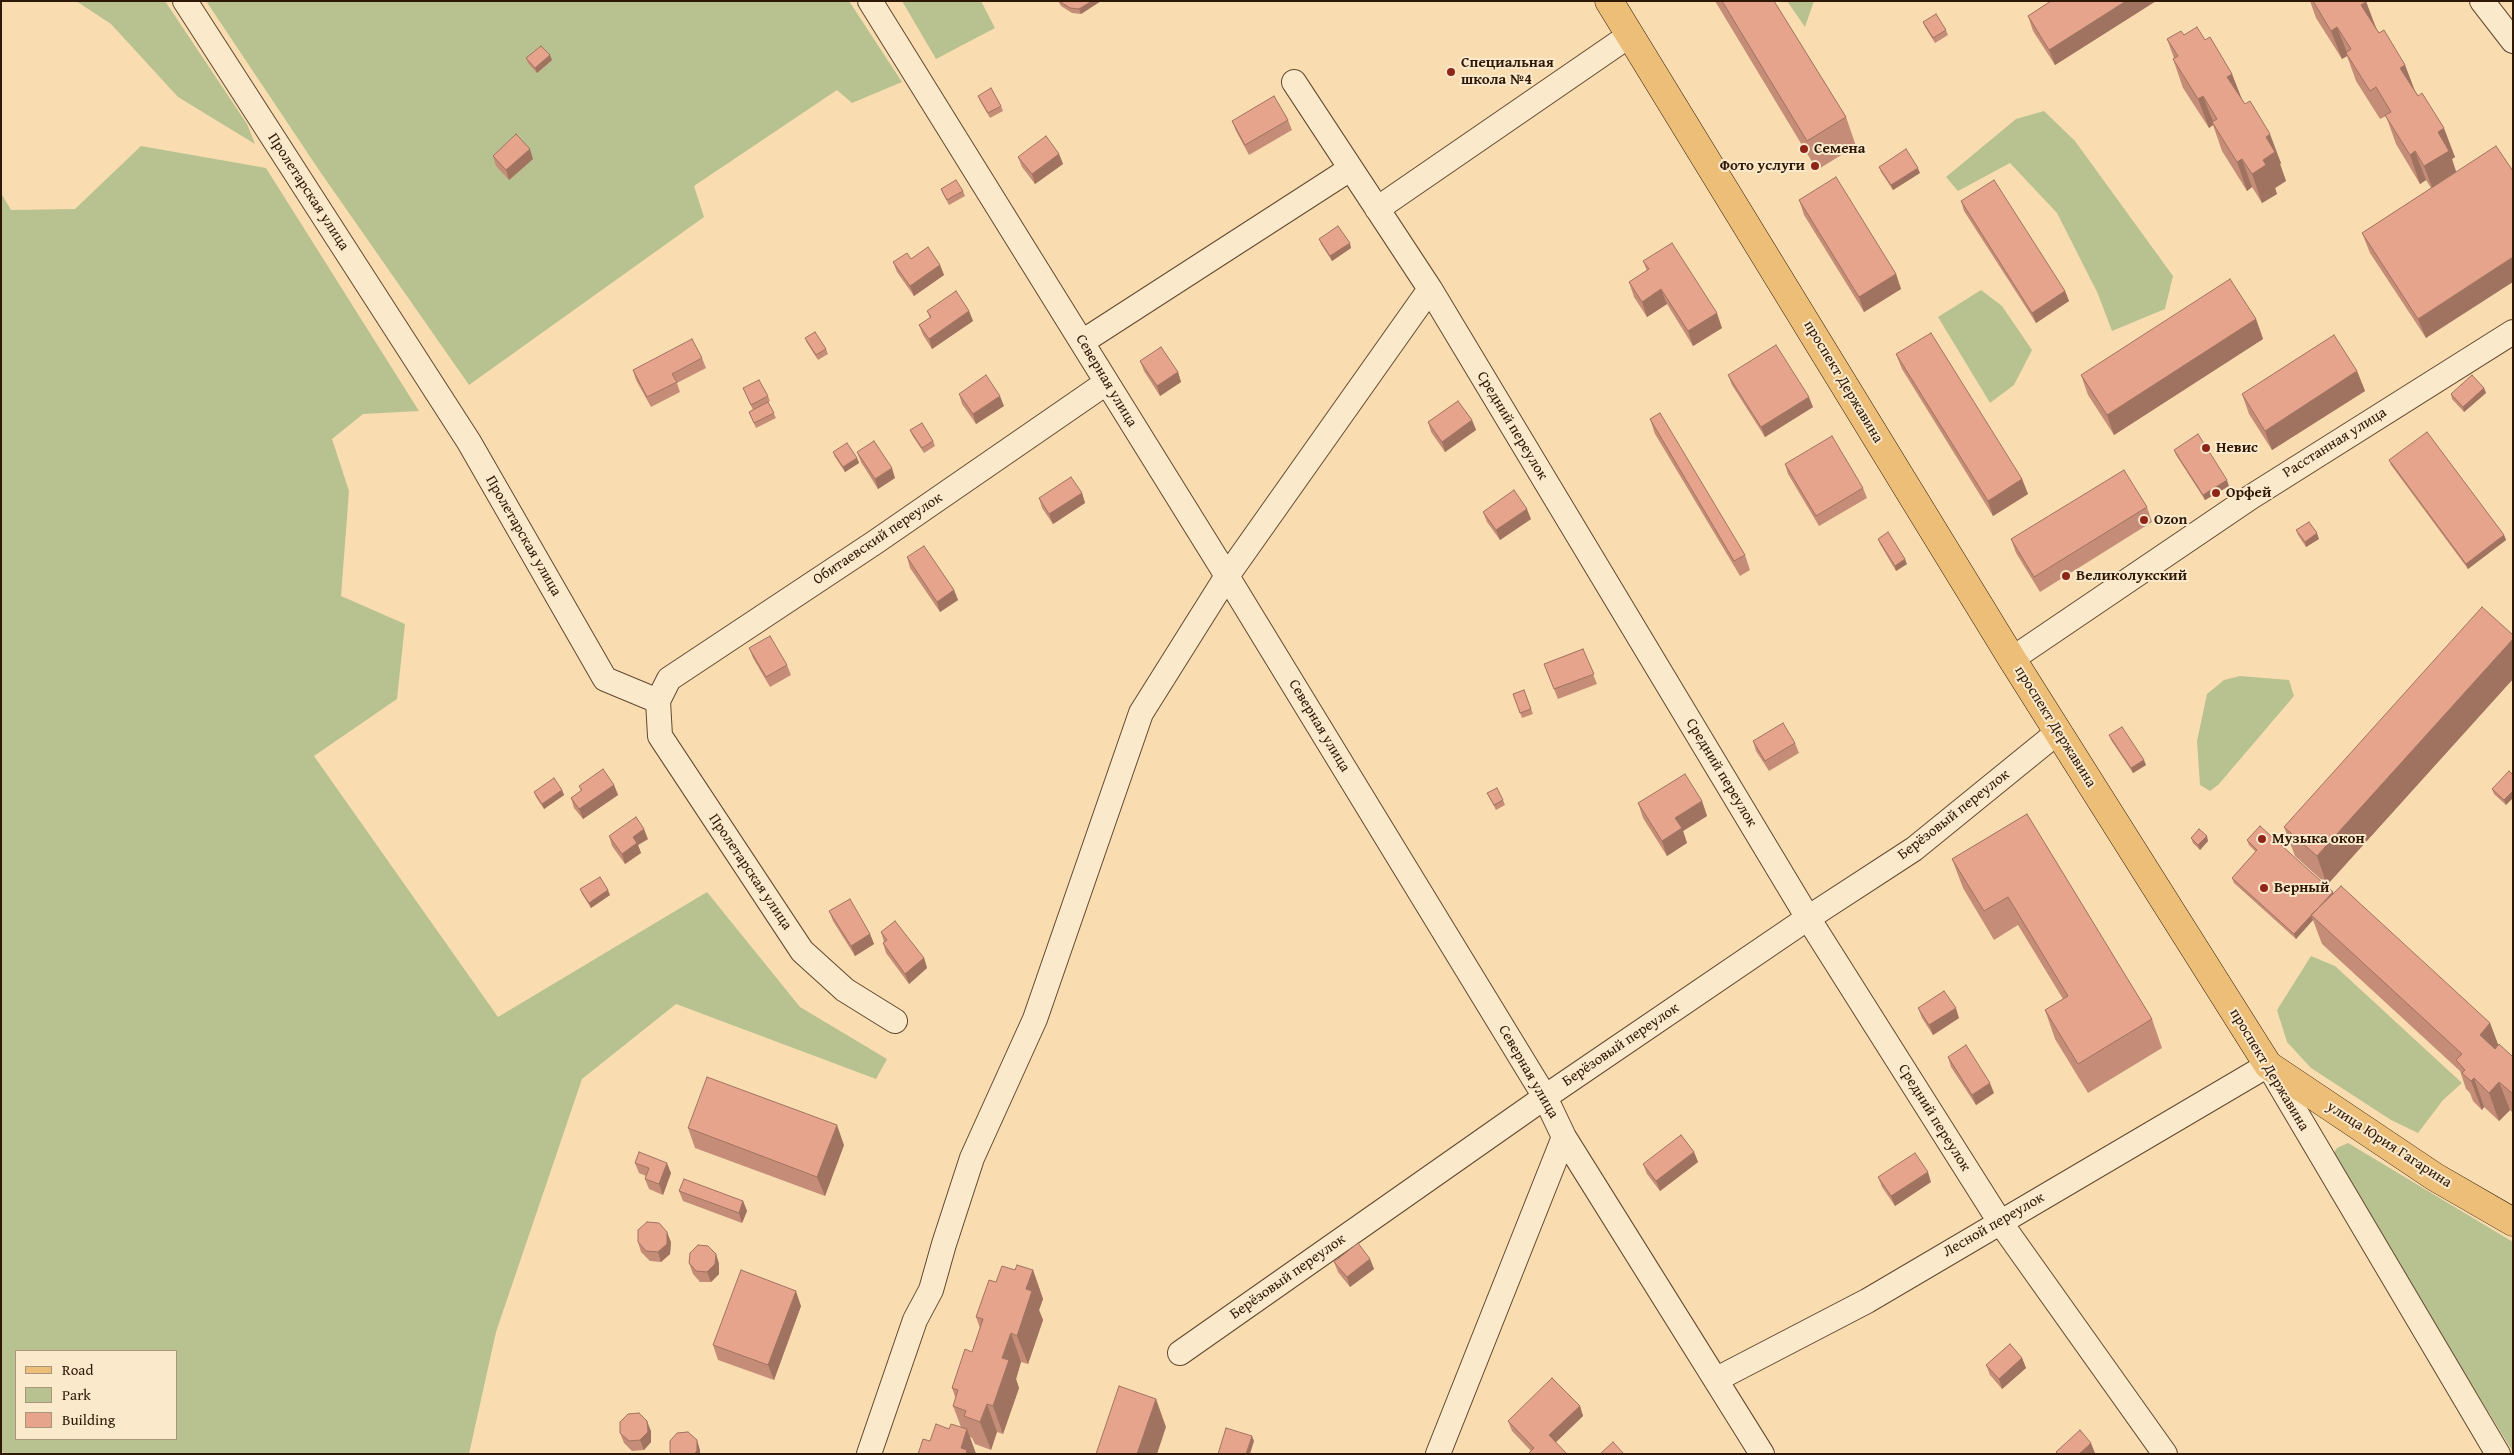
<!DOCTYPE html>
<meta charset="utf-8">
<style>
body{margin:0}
#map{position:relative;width:2514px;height:1455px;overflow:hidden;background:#f9ddb1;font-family:"Gentium Book Plus",serif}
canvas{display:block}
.frame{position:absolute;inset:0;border:2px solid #2e1704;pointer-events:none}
.legend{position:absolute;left:15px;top:1350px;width:162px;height:90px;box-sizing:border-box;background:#fbe9cc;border:1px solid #a9957c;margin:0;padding:6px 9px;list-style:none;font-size:15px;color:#2e1704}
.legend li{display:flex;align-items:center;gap:10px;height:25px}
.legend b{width:25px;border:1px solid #a9957c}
</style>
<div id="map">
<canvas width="2514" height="1455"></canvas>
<div class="frame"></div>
<ul class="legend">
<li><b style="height:6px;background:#ecbe78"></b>Road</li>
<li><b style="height:14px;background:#b8c290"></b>Park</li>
<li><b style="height:14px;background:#e5a48b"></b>Building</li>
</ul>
</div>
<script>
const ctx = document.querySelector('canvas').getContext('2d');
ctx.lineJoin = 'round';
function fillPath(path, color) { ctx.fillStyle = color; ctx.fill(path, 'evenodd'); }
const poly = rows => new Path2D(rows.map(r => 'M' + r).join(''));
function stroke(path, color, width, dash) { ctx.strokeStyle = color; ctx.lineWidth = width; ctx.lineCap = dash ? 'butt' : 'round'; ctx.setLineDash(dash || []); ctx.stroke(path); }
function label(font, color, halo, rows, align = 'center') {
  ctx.font = font + ' "Gentium Book Plus",serif'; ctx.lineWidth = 4; ctx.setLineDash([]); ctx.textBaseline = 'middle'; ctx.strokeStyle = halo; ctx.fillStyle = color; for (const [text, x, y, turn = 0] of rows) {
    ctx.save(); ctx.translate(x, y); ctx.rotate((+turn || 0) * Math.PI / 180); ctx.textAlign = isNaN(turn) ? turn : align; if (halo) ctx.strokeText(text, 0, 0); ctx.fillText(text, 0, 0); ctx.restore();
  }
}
const green = poly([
 [76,1,165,1,247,124,255,144,178,97,111,24],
 [206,1,849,1,902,82,852,103,837,90,694,186,704,217,469,385,321,173],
 [902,1,981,1,995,28,936,59],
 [1787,1,1814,1,1805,27],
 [2044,111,2075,141,2173,276,2165,309,2112,331,2098,294,2057,213,2010,163,1958,191,1946,177,2016,119],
 [141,146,266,168,419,411,363,414,332,439,349,491,341,596,405,624,397,699,314,756,498,1017,707,892,800,1007,887,1059,876,1079,676,1004,582,1079,496,1332,469,1454,4,1454,1,1450,1,193,11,210,75,209],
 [176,1351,176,1439,16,1439,16,1351],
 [1981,290,2002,306,2032,350,2014,385,1990,403,1938,317],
 [2240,676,2289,680,2294,696,2219,784,2210,791,2200,785,2197,741,2207,694,2224,680],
 [2311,956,2335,966,2462,1083,2443,1100,2418,1133,2391,1120,2311,1068,2287,1042,2277,1010],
 [2348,1143,2513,1242,2513,1452,2332,1156,2337,1148]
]);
const minor = poly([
 [185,1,469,442,605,679,658,701,660,736,802,951,845,990,895,1021],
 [870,1,1227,576,1545,1097,1564,1137,1762,1454],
 [2482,1,2513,41],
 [1294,82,1430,289,1808,918,2000,1222,2165,1454],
 [1377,209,1630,35],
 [1082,342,1350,169],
 [2012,659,2251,497,2513,332],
 [658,701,669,679,874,543,1106,383],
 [1180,1353,1545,1097,1808,918,1914,849,2058,732],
 [1717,1379,1867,1301,2268,1065,2498,1454],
 [869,1454,915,1320,931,1290,944,1244,972,1158,1035,1019,1141,713,1227,576,1430,289],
 [1438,1454,1564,1137]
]);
const major = poly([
 [1609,1,2012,659,2268,1065,2435,1177,2513,1222]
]);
const wall = poly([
 [1058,1,1101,1,1081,14,1072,13,1061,6],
 [1715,1,1774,1,1846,117,1856,146,1817,170],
 [2051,1,2156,1,2055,65,2033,31,2028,16],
 [2310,1,2366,1,2377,30,2405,65,2415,91,2455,157,2452,159,2426,338,2370,253,2362,233,2431,188,2426,180,2420,184,2396,144,2386,116,2380,119,2356,81,2347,56,2342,59,2316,18],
 [1923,22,1946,30,1948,35,1935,43,1925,27],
 [2184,35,2205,40,2232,74,2242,100,2281,163,2280,164,2286,181,2275,188,2277,194,2262,203,2252,187,2247,191,2222,151,2213,125,2209,128,2183,88,2173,59,2174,58,2167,39],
 [526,58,552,60,537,73,528,63],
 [978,96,1001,106,1003,111,990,118,980,101],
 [1288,120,1292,130,1249,155,1236,131,1232,121],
 [1059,154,1063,164,1035,184,1022,167,1018,157],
 [493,156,533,159,509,180,496,166],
 [1879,167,1920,173,1893,190,1881,172],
 [941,189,963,191,965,196,949,205,943,194],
 [1799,200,1896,274,1901,289,1864,312,1804,215],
 [1961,201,2065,291,2069,301,2036,323,1964,211],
 [1319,239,1351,248,1332,261,1321,244],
 [911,259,940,265,944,275,914,296,897,272,893,262],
 [1643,261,1722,328,1693,346,1667,304,1647,317,1634,297,1629,282,1647,271],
 [927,311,969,311,973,321,932,349,923,335,919,325,930,318],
 [2256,319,2263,339,2114,435,2088,395,2081,375],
 [805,338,826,349,828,354,818,360,807,343],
 [1896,354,2022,479,2028,494,1993,516,1902,369],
 [702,358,706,368,677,383,680,392,651,407,636,380,633,370],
 [1140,361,1178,372,1181,382,1160,396,1144,371],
 [2357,371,2365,391,2272,450,2249,414,2242,394],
 [1728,375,1813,407,1765,437,1732,385],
 [743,388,768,396,770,401,768,402,776,418,756,428,749,412,753,410],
 [2484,388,2486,393,2464,412,2452,399,2451,394],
 [959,394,1004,406,976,424,962,404],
 [1650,419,1745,555,1750,570,1740,576,1655,434],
 [1472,420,1476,430,1445,452,1431,432,1428,422],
 [910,430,933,441,935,446,924,453,912,435],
 [2174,450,2229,486,2205,500,2176,455],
 [833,452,857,458,859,463,845,472,835,457],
 [857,452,895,478,878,489,861,462],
 [2389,460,2504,535,2506,540,2468,569,2391,465],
 [1785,464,1863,488,1867,498,1819,526,1788,474],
 [1082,493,1085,503,1053,524,1042,508,1039,498],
 [2147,507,2152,522,2040,592,2016,553,2011,539],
 [1483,512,1531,519,1500,540,1487,522],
 [2296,530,2319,539,2306,547,2298,535],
 [1878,539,1907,564,1896,571,1880,544],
 [907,557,954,590,958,600,940,612,910,568],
 [2513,635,2513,679,2327,885,2295,856,2284,827],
 [749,648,787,665,791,675,770,687,753,658],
 [1583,649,1597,684,1558,699,1544,664],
 [1524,690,1533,714,1522,718,1513,694],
 [2109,735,2146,765,2133,773,2111,740],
 [1753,741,1795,743,1799,753,1769,771,1756,751],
 [2513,775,2506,805,2494,794,2492,789],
 [614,785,618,795,583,819,574,808,571,798,581,791,579,786],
 [562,790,564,795,544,809,536,797,534,792],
 [1487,793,1503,800,1505,805,1496,810],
 [1702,801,1707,816,1683,831,1687,843,1667,856,1643,818,1638,803],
 [2027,814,2152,1019,2162,1048,2088,1093,2055,1039,2045,1010,2063,999,2018,925,1994,940,1963,888,1952,859],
 [609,836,648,839,638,845,641,853,625,864,612,846],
 [2191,838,2208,841,2200,850,2193,843],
 [2247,840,2333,892,2333,894,2490,1023,2498,1045,2513,1057,2513,1113,2510,1110,2499,1121,2484,1107,2482,1110,2473,1101,2470,1093,2466,1089,2460,1071,2322,944,2313,920,2296,939,2234,883,2232,878,2256,852,2249,845],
 [580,889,610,895,591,908,582,894],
 [829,911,870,934,874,944,855,956,833,921],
 [881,932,924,958,927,968,909,984,886,953,883,943,884,942],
 [1918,1008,1959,1018,1933,1035,1922,1018],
 [1948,1057,1994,1093,1976,1105,1951,1067],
 [688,1128,844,1145,825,1196,695,1148],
 [1694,1152,1698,1162,1660,1191,1647,1174,1643,1164],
 [635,1163,671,1173,663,1195,649,1189,645,1179,646,1176,639,1173],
 [1878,1177,1931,1182,1895,1206,1882,1187],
 [679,1191,743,1201,747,1211,742,1223,683,1201],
 [638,1242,671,1242,670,1254,661,1262,650,1261,641,1252],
 [716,1254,719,1264,719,1274,711,1282,700,1282,693,1274,689,1263],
 [1370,1259,1374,1269,1350,1287,1338,1272,1334,1262],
 [1015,1270,1033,1270,1043,1299,1039,1310,1043,1320,1028,1364,1021,1362,1016,1379,1019,1388,1003,1434,997,1432,991,1450,975,1444,972,1438,970,1437,976,1454,918,1454,930,1441,949,1429,961,1427,953,1406,956,1399,952,1388,972,1352,980,1328,976,1317,996,1282],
 [801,1306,774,1380,718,1360,713,1345],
 [2022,1358,2026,1368,2002,1389,1990,1375,1986,1365],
 [1580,1406,1583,1416,1556,1442,1531,1451,1512,1431,1508,1421],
 [651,1431,651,1442,644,1450,632,1451,624,1443,620,1433]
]);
const shadedWall = poly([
 [1092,1,1101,1,1081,14,1079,9],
 [2126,1,2156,1,2055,65,2049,50],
 [2366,2,2377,31,2361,5],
 [2337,27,2348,55,2346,53,2347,56,2342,59,2331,31],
 [550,55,552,60,537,73,535,68],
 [2405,65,2416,94,2400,68],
 [2232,74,2243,102,2227,77],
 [2203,96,2214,124,2212,122,2213,125,2209,128,2198,99],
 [2444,128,2455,157,2452,159,2459,180,2435,195,2424,166,2438,132],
 [2270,134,2281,163,2280,164,2286,181,2275,188,2277,194,2262,203,2252,174,2263,160,2266,137],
 [530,149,533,159,509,180,506,170],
 [2415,151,2426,180,2420,184,2410,155],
 [1059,154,1063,164,1035,184,1032,174],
 [2242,159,2252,187,2247,191,2237,162],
 [1918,168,1920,173,1893,190,1891,185],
 [1350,243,1351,248,1332,261,1330,256],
 [2513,257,2513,282,2426,338,2418,319],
 [940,265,944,275,914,296,910,286],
 [1896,274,1901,289,1864,312,1859,297],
 [1661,289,1667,304,1647,317,1642,302],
 [2065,291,2069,301,2036,323,2032,313],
 [969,311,973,321,932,349,929,339],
 [1717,313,1722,328,1693,346,1688,331],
 [2256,319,2263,339,2114,435,2107,415],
 [2357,371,2365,391,2272,450,2265,431],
 [1178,372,1181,382,1160,396,1157,386],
 [2484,388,2486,393,2464,412,2463,407],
 [1000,396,1004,406,976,424,973,414],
 [1809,397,1813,407,1765,437,1761,427],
 [1472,420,1476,430,1445,452,1442,442],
 [857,458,859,463,845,472,843,467],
 [892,468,895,478,878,489,875,479],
 [2022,479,2028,494,1993,516,1988,501],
 [2227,480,2229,486,2205,500,2203,495],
 [1082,493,1085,503,1053,524,1049,514],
 [1527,509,1531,519,1500,540,1496,530],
 [2317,533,2319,539,2306,547,2305,542],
 [2504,535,2506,540,2468,569,2466,564],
 [1905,559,1907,564,1896,571,1895,566],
 [954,590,958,600,940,612,937,602],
 [2513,639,2513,679,2327,885,2317,856],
 [2144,760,2146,765,2133,773,2131,768],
 [614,785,618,795,583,819,579,809],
 [562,790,564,795,544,809,542,804],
 [2513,791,2513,798,2506,805,2504,800],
 [1702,801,1707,816,1683,831,1687,843,1667,856,1662,841,1675,818],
 [644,829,648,839,638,845,641,853,625,864,622,854,633,837],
 [2207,836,2208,841,2200,850,2198,845],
 [608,890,610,895,591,908,589,903],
 [2333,892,2334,897,2311,915],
 [2311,915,2313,920,2296,939,2294,934],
 [870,934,874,944,855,956,851,946],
 [924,958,927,968,909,984,905,974],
 [1956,1008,1959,1018,1933,1035,1929,1025],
 [2490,1023,2501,1052,2490,1064,2480,1035],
 [2474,1078,2484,1107,2482,1110,2471,1081],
 [2499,1082,2510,1110,2499,1121,2489,1093],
 [1990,1083,1994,1093,1976,1105,1972,1095],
 [837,1125,844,1145,825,1196,817,1177],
 [1694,1152,1698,1162,1660,1191,1656,1181],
 [667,1163,671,1173,663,1195,659,1184],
 [1928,1172,1931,1182,1895,1206,1891,1196],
 [743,1201,747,1211,742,1223,739,1213],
 [667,1232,671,1242,670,1254,661,1262,658,1252],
 [716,1254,719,1264,719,1274,711,1282,707,1272],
 [1370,1259,1374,1269,1350,1287,1347,1277],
 [1033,1270,1043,1299,1039,1310,1043,1320,1028,1364,1017,1336,1026,1289],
 [796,1291,801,1306,774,1380,768,1365],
 [1011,1333,1021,1362,1016,1379,1019,1388,1003,1434,993,1406,1002,1358],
 [2022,1358,2026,1368,2002,1389,1999,1379],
 [1156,1399,1166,1427,1157,1454,1137,1454],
 [987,1404,997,1432,991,1450,980,1422],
 [1580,1406,1583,1416,1553,1445,1549,1435],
 [647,1421,651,1431,651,1442,644,1450,640,1440],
 [967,1429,976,1454,963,1454,961,1448],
 [1252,1436,1254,1441,1250,1454,1246,1454],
 [697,1440,700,1450,700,1454,694,1454],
 [2091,1443,2095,1453,2094,1454,2079,1454]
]);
const building = poly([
 [1059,1,1092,1,1079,9,1070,8,1059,1],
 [1722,1,1774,1,1846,117,1807,141,1722,1],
 [2051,1,2126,1,2049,50,2028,16,2051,1],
 [2313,1,2366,1,2366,2,2361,5,2379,33,2384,30,2405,65,2400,68,2418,96,2422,93,2444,128,2438,132,2449,151,2424,166,2415,151,2410,155,2385,115,2391,112,2376,87,2370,91,2346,53,2351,49,2337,27,2331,31,2313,1],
 [1936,14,1946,30,1933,38,1923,22,1936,14],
 [2197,27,2205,40,2210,37,2232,74,2227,77,2245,104,2250,101,2270,134,2266,137,2275,152,2263,160,2266,165,2252,174,2242,159,2237,162,2212,122,2217,119,2203,96,2198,99,2173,59,2178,56,2167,39,2181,31,2184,35,2197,27],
 [541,46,550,55,535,68,526,58,541,46],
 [991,88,1001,106,988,113,978,96,991,88],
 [1274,96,1288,120,1245,145,1232,121,1274,96],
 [516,134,530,149,506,170,493,156,516,134],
 [1046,136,1059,154,1032,174,1018,157,1046,136],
 [2496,146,2513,171,2513,257,2418,319,2362,233,2496,146],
 [1906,149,1918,168,1891,185,1879,167,1906,149],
 [1836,177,1896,274,1859,297,1799,200,1836,177],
 [956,180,963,191,947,200,941,189,956,180],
 [1994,180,2065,291,2032,313,1961,201,1994,180],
 [1338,226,1350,243,1330,256,1319,239,1338,226],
 [1672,243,1717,313,1688,331,1661,289,1642,302,1629,282,1649,269,1643,261,1672,243],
 [928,247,940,265,910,286,893,262,907,253,911,259,928,247],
 [2230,279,2256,319,2107,415,2081,375,2230,279],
 [956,291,969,311,929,339,919,325,931,317,927,311,956,291],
 [815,332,826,349,816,355,805,338,815,332],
 [1931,333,2022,479,1988,501,1896,354,1931,333],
 [2334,335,2357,371,2265,431,2242,394,2334,335],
 [692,339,702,358,672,374,677,382,647,397,633,370,692,339],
 [1776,345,1809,397,1761,427,1728,375,1776,345],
 [1161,347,1178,372,1157,386,1140,361,1161,347],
 [986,375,1000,396,973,414,959,394,986,375],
 [2472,375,2484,388,2463,407,2451,394,2472,375],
 [759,380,768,396,751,405,743,388,759,380],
 [1458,401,1472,420,1442,442,1428,422,1458,401],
 [768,402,774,413,754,423,749,412,768,402],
 [1660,413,1745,555,1734,561,1650,419,1660,413],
 [922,423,933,441,922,448,910,430,922,423],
 [2427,432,2504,535,2466,564,2389,460,2427,432],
 [2198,434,2227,480,2203,495,2174,450,2198,434],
 [1832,436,1863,488,1816,516,1785,464,1832,436],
 [874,441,892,468,875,479,857,452,874,441],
 [847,443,857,458,843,467,833,452,847,443],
 [2124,470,2147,507,2034,577,2011,539,2124,470],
 [1071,477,1082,493,1049,514,1039,498,1071,477],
 [1514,490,1527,509,1496,530,1483,512,1514,490],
 [2309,522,2317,533,2305,542,2296,530,2309,522],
 [1888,532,1905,559,1895,566,1878,539,1888,532],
 [924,546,954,590,937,602,907,557,924,546],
 [2482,607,2513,635,2513,639,2317,856,2284,827,2482,607],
 [770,636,787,665,766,677,749,648,770,636],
 [1583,649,1594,674,1554,689,1544,664,1583,649],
 [1524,690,1531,709,1520,713,1513,694,1524,690],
 [1783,723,1795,743,1765,761,1753,741,1783,723],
 [2122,727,2144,760,2131,768,2109,735,2122,727],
 [603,769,614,785,579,809,571,798,582,790,579,786,603,769],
 [2509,771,2513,775,2513,791,2504,800,2492,789,2509,771],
 [1685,774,1702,801,1675,818,1682,828,1662,841,1638,803,1685,774],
 [554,778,562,790,542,804,534,792,554,778],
 [1497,788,1503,800,1494,805,1487,793,1497,788],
 [2027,814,2152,1019,2078,1064,2045,1010,2068,996,2008,897,1984,911,1952,859,2027,814],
 [636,817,644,829,633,837,637,843,622,854,609,836,636,817],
 [2260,826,2333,892,2294,934,2232,878,2257,850,2247,840,2260,826],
 [2199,829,2207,836,2198,845,2191,838,2199,829],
 [600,877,608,890,589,903,580,889,600,877],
 [2341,886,2490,1023,2480,1035,2495,1049,2499,1044,2513,1057,2513,1094,2499,1082,2489,1093,2474,1078,2471,1081,2462,1073,2465,1070,2456,1060,2462,1054,2311,915,2341,886],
 [850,899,870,934,851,946,829,911,850,899],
 [895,921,924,958,905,974,883,943,887,940,881,932,895,921],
 [1944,991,1956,1008,1929,1025,1918,1008,1944,991],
 [1966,1045,1990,1083,1972,1095,1948,1057,1966,1045],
 [707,1077,837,1125,817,1177,688,1128,707,1077],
 [1681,1135,1694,1152,1656,1181,1643,1164,1681,1135],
 [639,1152,667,1163,659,1184,645,1179,649,1168,635,1163,639,1152],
 [1915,1153,1928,1172,1891,1196,1878,1177,1915,1153],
 [684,1179,743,1201,739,1213,679,1191,684,1179],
 [647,1222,659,1223,667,1232,667,1244,658,1252,646,1251,638,1242,638,1230,647,1222],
 [1358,1243,1370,1259,1347,1277,1334,1262,1358,1243],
 [698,1245,708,1246,716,1254,715,1264,707,1272,696,1271,689,1263,690,1253,698,1245],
 [1017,1265,1033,1270,1026,1289,1032,1291,1017,1336,1011,1333,1002,1358,1009,1360,993,1406,987,1404,980,1422,964,1416,966,1411,953,1406,958,1390,952,1388,965,1349,972,1352,983,1319,976,1317,989,1280,996,1282,1002,1266,1015,1270,1017,1265],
 [741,1270,796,1291,768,1365,713,1345,741,1270],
 [2010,1344,2022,1358,1999,1379,1986,1365,2010,1344],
 [1552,1378,1580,1406,1549,1435,1567,1454,1528,1454,1534,1448,1508,1421,1552,1378],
 [1119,1386,1156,1399,1137,1454,1096,1454,1119,1386],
 [639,1413,647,1421,648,1432,640,1440,629,1441,620,1433,620,1422,628,1414,639,1413],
 [936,1424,949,1429,951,1424,967,1429,961,1448,967,1450,966,1454,918,1454,923,1439,930,1441,936,1424],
 [1226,1428,1252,1436,1246,1454,1218,1454,1226,1428],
 [2080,1430,2091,1443,2079,1454,2058,1454,2056,1452,2080,1430],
 [688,1432,697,1440,697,1451,694,1454,672,1454,670,1452,670,1441,677,1433,688,1432],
 [1613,1442,1624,1454,1600,1454,1613,1442]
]);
const markers = [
 [1451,72,5,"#8f2418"],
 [1804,149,5,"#8f2418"],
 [1815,166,5,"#8f2418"],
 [2206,448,5,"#8f2418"],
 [2216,493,5,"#8f2418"],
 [2144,520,5,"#8f2418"],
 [2066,576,5,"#8f2418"],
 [2262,839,5,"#8f2418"],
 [2264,888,5,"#8f2418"]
];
const poiNames = [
 ["Специальная",1461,63],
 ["школа №4",1461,80],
 ["Семена",1814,149],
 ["Фото услуги",1805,166,"right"],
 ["Невис",2216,448],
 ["Орфей",2226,493],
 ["Ozon",2154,520],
 ["Великолукский",2076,576],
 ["Музыка окон",2272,839],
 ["Верный",2274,888]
];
const streetNames = [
 ["Пролетарская улица",308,192,57],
 ["Северная улица",1106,381,59],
 ["проспект Державина",1843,382,59],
 ["Средний переулок",1512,426,59],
 ["Расстанная улица",2335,443,-32],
 ["Пролетарская улица",523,536,60],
 ["Обитаевский переулок",878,539,-34],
 ["Северная улица",1319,726,59],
 ["проспект Державина",2055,727,58],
 ["Средний переулок",1721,773,59],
 ["Берёзовый переулок",1954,815,-38],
 ["Пролетарская улица",750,872,56],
 ["Берёзовый переулок",1621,1045,-34],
 ["проспект Державина",2269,1070,59],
 ["Северная улица",1528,1072,60],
 ["Средний переулок",1934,1118,58],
 ["улица Юрия Гагарина",2389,1145,33],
 ["Лесной переулок",1994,1225,-30],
 ["Берёзовый переулок",1288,1277,-35]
];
fillPath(green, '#b8c290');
stroke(minor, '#61482f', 26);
stroke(major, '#2e1704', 29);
stroke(minor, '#fbe9cc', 24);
stroke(major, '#ecbe78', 28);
fillPath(wall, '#c58d78');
fillPath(shadedWall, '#a07361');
fillPath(building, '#e5a48b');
stroke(building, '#a07361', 1);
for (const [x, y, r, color] of markers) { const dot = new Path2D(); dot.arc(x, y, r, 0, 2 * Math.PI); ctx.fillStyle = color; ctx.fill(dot); stroke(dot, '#fbe9cc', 2); }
label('bold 15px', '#2e1704', '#fbe9cc', poiNames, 'left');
label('15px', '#2e1704', '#fbe9cc', streetNames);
</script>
